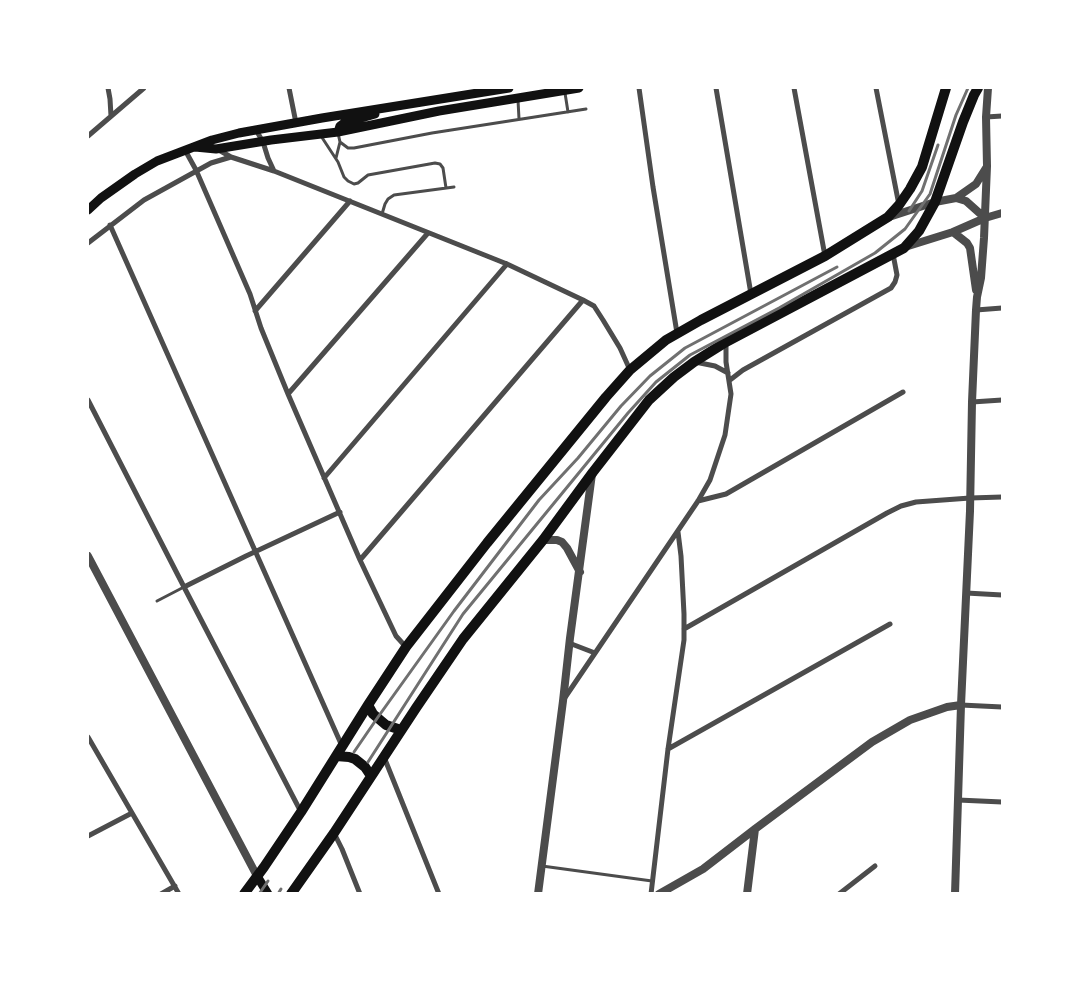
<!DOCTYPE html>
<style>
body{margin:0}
#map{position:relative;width:1090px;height:981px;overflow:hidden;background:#fff;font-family:"Archivo Narrow",sans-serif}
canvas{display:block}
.frame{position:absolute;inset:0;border:89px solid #fff;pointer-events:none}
</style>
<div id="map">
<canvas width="1090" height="981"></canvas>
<div class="frame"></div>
</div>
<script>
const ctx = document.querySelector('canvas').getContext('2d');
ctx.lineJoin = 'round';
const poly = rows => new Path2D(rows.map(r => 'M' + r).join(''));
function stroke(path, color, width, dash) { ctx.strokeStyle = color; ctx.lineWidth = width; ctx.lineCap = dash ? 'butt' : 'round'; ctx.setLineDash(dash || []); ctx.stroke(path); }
const service = poly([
 [565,93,568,112],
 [518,100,519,119],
 [321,136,338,162,344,177,348,181,354,184,358,183,368,175,435,163,440,164,443,168,446,188],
 [340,142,348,148,354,148,432,133,586,109],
 [336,158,340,142,338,133],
 [382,214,385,204,388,199,394,195,454,187],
 [157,601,184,587],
 [542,866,652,881]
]);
const minor = poly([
 [108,88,110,99,111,116],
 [289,88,296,123],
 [639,88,653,187,677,333],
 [716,88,751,294],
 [794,88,825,256],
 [876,88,899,205],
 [986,117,1002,116],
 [256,130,263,142,268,158,274,171],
 [88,136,144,88],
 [217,149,231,157,274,171,507,264,583,300,594,306,603,320,620,348,630,370],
 [185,150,196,170,250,294,261,328,288,394,360,560,396,636,406,647],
 [110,225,342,746],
 [88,243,144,200,211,163,231,157],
 [976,310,1002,308],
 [255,311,350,201],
 [695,362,715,366,728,373],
 [730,380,743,370,891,288,895,282,897,275,893,254],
 [288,394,428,233],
 [88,400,184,587,301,812],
 [972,402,1002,400],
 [324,478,507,264],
 [698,501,726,494,903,392],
 [360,560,583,300],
 [184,587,246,556,340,512],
 [966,593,1002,595],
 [684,629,887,513,901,506,916,502,970,498,1002,497],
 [569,643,595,653],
 [564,699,698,501,710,480,725,435,731,394,726,362,726,343],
 [961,705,1002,707],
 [88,737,179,894],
 [668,749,890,624],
 [384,757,439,894],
 [958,800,1002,802],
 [334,833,342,849,360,894],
 [88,836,132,813],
 [161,894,175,886],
 [651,894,668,749,684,640,684,614,681,556,678,532],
 [839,894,875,866]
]);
const tertiary = poly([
 [956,198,966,201,985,218],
 [889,217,935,202,956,198,976,184,986,168],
 [953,232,967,243,970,248,976,290],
 [905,247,953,232,985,218,1002,213],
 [543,540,557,540,562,542,567,548,580,572],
 [88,556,257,876],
 [538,894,563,701,570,638,592,474],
 [659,894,703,869,755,829,872,742,910,720,947,707,961,705],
 [747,894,755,829],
 [955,894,961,705,970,511,972,402,976,310,977,297,981,278,984,238,987,166,986,117,988,88]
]);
const secondary = poly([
 [338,132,340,126,344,123,375,114],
 [195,147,216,149,271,140,338,132,439,111,579,88],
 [88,210,101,198,135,174,157,161,212,140,239,133,322,118,509,88],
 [257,876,268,894]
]);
const primary = poly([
 [368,705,373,714,386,725,401,730],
 [336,756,349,757,355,759,365,767,371,776],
 [244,894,264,867,301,812,368,705,406,647,487,543,606,397,630,370,666,340,701,320,825,256,888,217,899,205,910,189,922,167,946,88],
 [291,894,334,833,416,708,463,639,543,540,593,472,649,400,674,377,694,362,726,342,904,248,919,231,935,202,963,122,974,95,978,88]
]);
const rail = poly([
 [909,211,922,191,938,145],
 [354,752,378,717,454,611,539,500,578,458,621,406,650,376,685,348,837,267],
 [368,762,463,614,628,413,656,382,690,355,779,308,875,253,905,229,930,194,956,115,968,88],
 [259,894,268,881],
 [278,894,281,889]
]);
stroke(service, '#4c4c4c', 3);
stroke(minor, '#4c4c4c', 5);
stroke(tertiary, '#4c4c4c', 8);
stroke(secondary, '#111', 9);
stroke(primary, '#111', 10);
stroke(rail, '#707070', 3);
</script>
